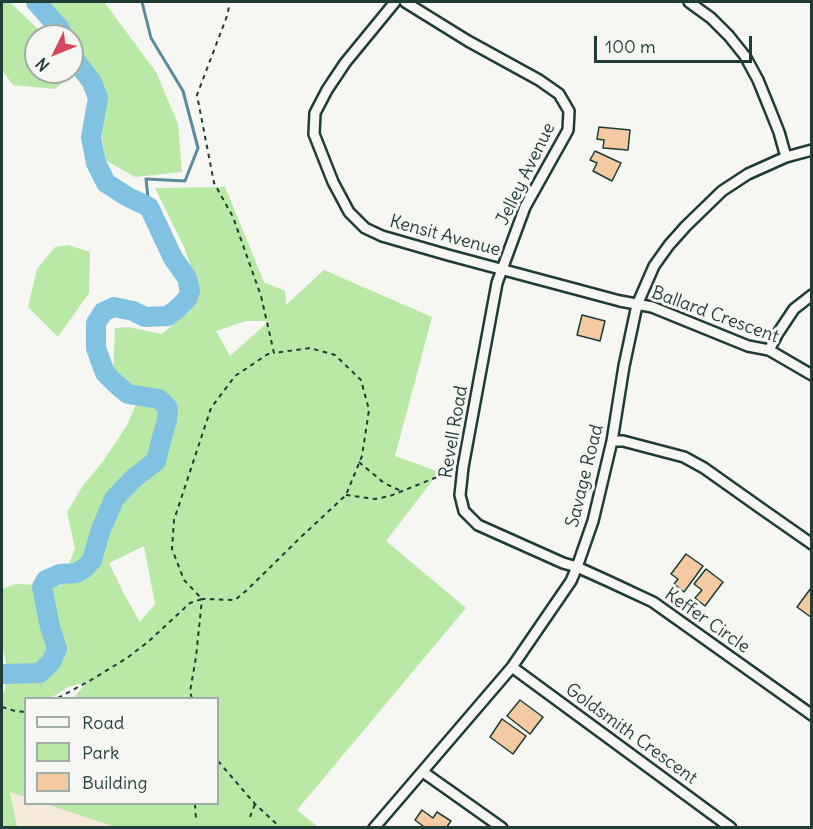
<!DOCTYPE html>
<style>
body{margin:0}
#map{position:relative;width:813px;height:829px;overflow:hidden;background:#f6f6f2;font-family:Delius,sans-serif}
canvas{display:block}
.frame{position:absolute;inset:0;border:3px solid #1f3d34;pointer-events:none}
.legend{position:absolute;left:24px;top:697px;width:195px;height:108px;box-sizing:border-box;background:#f6f6f2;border:2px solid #a0aca6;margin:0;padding:8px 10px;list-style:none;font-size:18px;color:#1f3d34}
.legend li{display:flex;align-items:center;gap:12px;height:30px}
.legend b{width:30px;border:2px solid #a0aca6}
.north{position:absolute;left:24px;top:24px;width:60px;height:60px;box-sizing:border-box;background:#f6f6f2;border:2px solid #a0aca6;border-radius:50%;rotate:227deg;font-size:16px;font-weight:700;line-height:24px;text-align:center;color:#1f3d34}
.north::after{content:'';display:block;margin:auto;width:21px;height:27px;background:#d1495b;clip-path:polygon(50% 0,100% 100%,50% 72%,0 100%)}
.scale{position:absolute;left:594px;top:36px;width:158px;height:27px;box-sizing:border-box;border:3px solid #1f3d34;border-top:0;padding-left:8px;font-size:18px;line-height:21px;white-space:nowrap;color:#1f3d34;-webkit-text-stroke:4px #f6f6f2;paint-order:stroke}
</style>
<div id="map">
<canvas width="813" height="829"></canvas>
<div class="frame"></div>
<ul class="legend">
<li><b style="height:8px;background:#f6f6f2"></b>Road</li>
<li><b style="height:16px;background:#bae8a7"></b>Park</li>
<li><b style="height:16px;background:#f3caa2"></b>Building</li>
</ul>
<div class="north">N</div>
<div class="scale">100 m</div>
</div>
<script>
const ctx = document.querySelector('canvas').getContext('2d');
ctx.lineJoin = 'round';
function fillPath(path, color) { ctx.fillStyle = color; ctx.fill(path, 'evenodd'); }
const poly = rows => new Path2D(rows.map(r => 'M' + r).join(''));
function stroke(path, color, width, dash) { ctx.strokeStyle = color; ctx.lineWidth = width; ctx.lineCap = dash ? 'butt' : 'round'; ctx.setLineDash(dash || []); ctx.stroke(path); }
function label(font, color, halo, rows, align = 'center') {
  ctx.font = font + ' Delius,sans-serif'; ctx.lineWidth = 6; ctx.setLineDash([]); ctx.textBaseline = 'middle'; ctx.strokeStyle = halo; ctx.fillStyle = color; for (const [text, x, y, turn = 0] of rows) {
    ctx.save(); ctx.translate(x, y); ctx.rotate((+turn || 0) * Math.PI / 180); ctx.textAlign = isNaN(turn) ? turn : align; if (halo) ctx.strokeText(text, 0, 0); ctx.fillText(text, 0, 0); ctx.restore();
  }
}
const built = poly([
 [10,791,25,797,26,804,46,804,115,827,17,827]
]);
const green = poly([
 [2,2,10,2,45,36,36,36,36,72,68,72,69,77,55,89,13,85,2,70],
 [41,2,104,2,156,72,178,124,182,172,135,177,105,160,98,103,91,77,72,47,72,36,64,36,49,15],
 [225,187,264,282,285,291,286,305,324,270,432,317,395,456,439,472,386,541,466,608,297,810,318,827,115,827,46,804,218,804,218,698,73,698,87,682,68,687,51,698,26,698,25,797,10,792,17,827,2,827,2,694,5,690,6,662,2,644,2,589,16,584,61,586,75,548,67,512,82,487,104,460,127,425,141,393,113,374,115,328,128,327,162,334,190,311,196,281,184,247,155,188],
 [246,321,269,321,230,356,216,331],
 [144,546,155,604,140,622,124,594,109,563],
 [68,245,90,252,89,293,58,337,28,307,37,269,55,247]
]);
const stream = poly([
 [142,2,151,38,183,91,198,148,185,181,146,179,149,207]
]);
const river = poly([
 [36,2,60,29,63,36],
 [2,674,40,673,51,662,57,649,50,627,42,587,46,580,60,574,76,573,85,568,92,560,100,532,114,499,133,479,156,461,161,441,167,420,168,408,159,399,128,394,116,384,105,373,96,348,96,323,103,312,114,307,133,311,145,317,168,316,177,309,187,299,190,291,187,278,173,258,149,207,128,197,106,183,96,163,91,137,98,98,92,82,72,56]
]);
const building = poly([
 [599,127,630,130,628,150,603,148,604,140,597,139,599,127],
 [595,151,621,163,612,181,593,171,597,163,590,160,595,151],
 [582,315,605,321,600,341,577,335,582,315],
 [686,554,703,566,684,592,674,584,678,579,671,574,686,554],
 [706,569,723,582,705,606,695,598,702,590,694,584,706,569],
 [811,588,812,588,812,618,797,607,811,588],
 [520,700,543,717,530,734,507,716,520,700],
 [502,719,526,736,513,754,490,737,502,719],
 [422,810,433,818,437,812,451,821,446,828,422,828,423,826,415,820,422,810]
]);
const path = poly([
 [359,462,384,483,401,491],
 [346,495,375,499,390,496,452,471],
 [58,698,91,680,127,658,149,641,190,603,202,599,184,580,172,549,174,520,211,408,235,376,268,354,274,353,261,296,233,217,214,183,197,95,227,16,230,2],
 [192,698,190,692,196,657,202,599,235,600,247,590,302,536,346,495,362,456,369,410,361,380,335,355,310,348,274,353],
 [2,707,15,711,26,712],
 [218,761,255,804,281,828],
 [195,804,196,819],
 [250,817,255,804]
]);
const street = poly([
 [395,2,345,63,327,90,315,113,314,134,333,182,349,212,365,228,382,236,448,255,620,301,652,307,748,346,769,350,812,375],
 [405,2,468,41,539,80,559,94,569,111,568,130,525,207,497,283,463,467,460,495,464,511,478,525,563,563,577,567,608,581,653,602,812,715],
 [689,2,711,18,729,36,745,56,758,80,769,107,779,132,786,157],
 [769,350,778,333,794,309,812,295],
 [612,441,623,441,684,457,704,468,759,507,812,544],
 [512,667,731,828],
 [423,772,502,828],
 [374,828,512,667,571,581,577,567,593,521,612,441,624,366,637,305,654,266,669,245,686,226,722,191,748,174,786,157,812,150]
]);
const streetNames = [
 ["Jelley Avenue",526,174,-64],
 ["Kensit Avenue",445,236,15],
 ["Ballard Crescent",715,315,20],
 ["Revell Road",454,432,-80],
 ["Savage Road",585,476,-76],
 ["Keffer Circle",707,621,35],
 ["Goldsmith Crescent",631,734,36]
];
fillPath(built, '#f5e9da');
fillPath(green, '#bae8a7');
stroke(stream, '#5a8d9c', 3);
stroke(river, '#81c2e2', 20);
fillPath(building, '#f3caa2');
stroke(building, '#1f3d34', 1.5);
stroke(street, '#1f3d34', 14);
stroke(path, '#1f3d34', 2, [4.5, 4.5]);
stroke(street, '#f6f6f2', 9);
label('18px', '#1f3d34', '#f6f6f2', streetNames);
</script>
